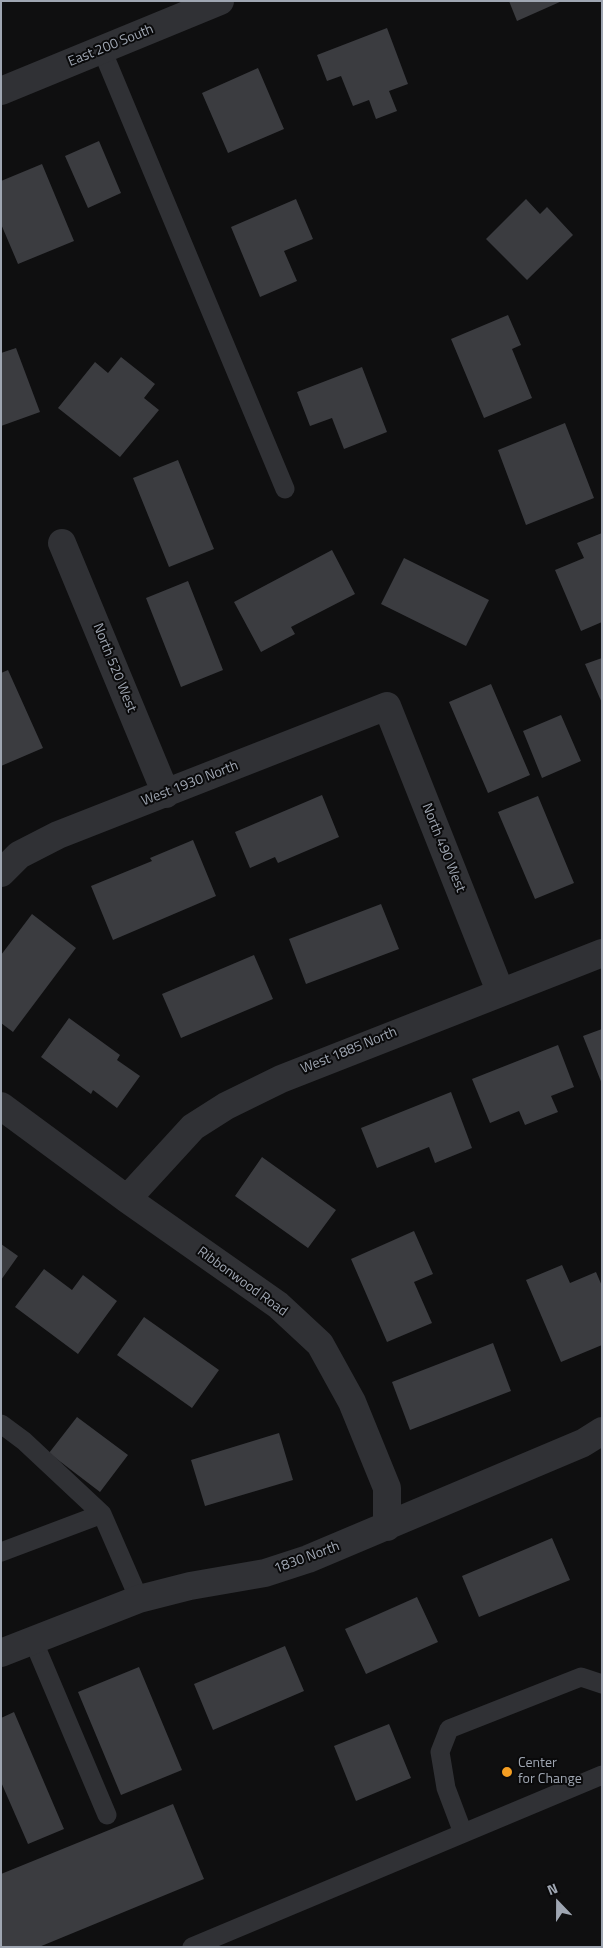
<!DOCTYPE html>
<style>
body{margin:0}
#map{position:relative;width:603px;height:1948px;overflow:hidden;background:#0f0f10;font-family:"Titillium Web",sans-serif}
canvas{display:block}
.frame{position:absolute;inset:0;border:2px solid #9fa6b2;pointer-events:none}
.north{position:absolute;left:533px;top:1878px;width:50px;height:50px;-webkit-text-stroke:4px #0a0a0b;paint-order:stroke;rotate:338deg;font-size:14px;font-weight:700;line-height:20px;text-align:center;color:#9fa6b2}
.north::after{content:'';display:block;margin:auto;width:18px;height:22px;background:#9fa6b2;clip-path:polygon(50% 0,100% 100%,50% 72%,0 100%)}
</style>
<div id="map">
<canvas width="603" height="1948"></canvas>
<div class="frame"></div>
<div class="north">N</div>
</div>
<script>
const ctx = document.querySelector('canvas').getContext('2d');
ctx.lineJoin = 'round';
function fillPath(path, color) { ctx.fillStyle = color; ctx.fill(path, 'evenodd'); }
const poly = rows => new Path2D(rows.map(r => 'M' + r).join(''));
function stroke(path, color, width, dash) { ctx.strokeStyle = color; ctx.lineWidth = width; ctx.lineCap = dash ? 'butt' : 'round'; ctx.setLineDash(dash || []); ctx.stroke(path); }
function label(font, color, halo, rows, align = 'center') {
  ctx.font = font + ' "Titillium Web",sans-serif'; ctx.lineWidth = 4; ctx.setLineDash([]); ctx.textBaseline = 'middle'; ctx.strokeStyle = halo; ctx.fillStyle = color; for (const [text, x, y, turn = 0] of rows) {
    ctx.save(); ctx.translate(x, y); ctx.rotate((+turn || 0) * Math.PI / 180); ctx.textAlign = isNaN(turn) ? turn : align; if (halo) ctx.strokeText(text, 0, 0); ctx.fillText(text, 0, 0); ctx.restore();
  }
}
const building = poly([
 [509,1,562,1,517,21],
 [387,28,408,84,389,91,397,111,376,119,369,100,353,106,341,76,327,81,317,55],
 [258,68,284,129,228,153,202,93],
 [99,141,121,193,88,208,65,156],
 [42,164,74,241,18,264,1,224,1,181],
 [296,199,313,239,284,251,297,281,260,297,231,227],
 [526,199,540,214,547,207,573,235,527,280,486,239],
 [508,315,521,345,512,349,532,398,484,418,451,339],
 [16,348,40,412,1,426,1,353],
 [121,357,155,384,144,398,159,410,120,457,58,408,95,362,108,373],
 [362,367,387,432,344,449,332,418,310,426,297,392],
 [565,423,594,498,526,525,498,450],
 [178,460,214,549,169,567,133,478],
 [602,533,602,622,581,631,555,570,584,558,577,543],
 [332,550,355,594,291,627,295,634,261,652,234,602],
 [404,558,489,600,466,646,381,604],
 [188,581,223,670,181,687,146,598],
 [602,658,602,703,585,664],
 [8,670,43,748,1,766,1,673],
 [491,684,530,775,488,793,449,702],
 [561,715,581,761,542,778,523,731],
 [322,795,339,837,278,863,275,857,250,868,235,832],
 [538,796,574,883,535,899,498,812],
 [193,840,216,896,113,940,91,886,152,861,150,858],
 [381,904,399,949,306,984,289,939],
 [32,914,76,948,13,1032,1,1023,1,955],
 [254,955,273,999,181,1038,162,994],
 [69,1018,120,1055,117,1060,140,1076,117,1108,93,1090,91,1094,41,1057],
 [602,1029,602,1084,583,1036],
 [558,1045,574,1087,551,1096,558,1112,525,1125,519,1111,490,1123,472,1079],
 [451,1092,472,1148,435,1163,429,1147,377,1168,361,1128],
 [262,1157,336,1210,308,1248,235,1196],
 [414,1231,433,1274,414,1282,432,1323,387,1342,351,1259],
 [1,1244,18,1256,1,1280],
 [562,1265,570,1283,596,1272,602,1286,602,1345,561,1362,526,1280],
 [44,1269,72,1290,83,1275,117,1301,78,1354,15,1307],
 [144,1317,219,1370,192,1408,117,1355],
 [493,1343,511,1391,410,1430,392,1382],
 [77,1417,128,1455,100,1492,49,1453],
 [279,1433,293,1480,205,1506,191,1460],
 [552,1538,570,1580,479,1617,462,1576],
 [417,1597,438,1642,366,1674,345,1629],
 [285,1646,304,1691,213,1730,194,1684],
 [139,1667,182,1770,121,1795,78,1692],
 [14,1712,64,1829,28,1844,1,1782,1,1718],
 [389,1724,411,1778,356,1801,334,1746],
 [173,1804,204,1879,39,1947,1,1947,1,1874]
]);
const service = poly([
 [102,50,285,489],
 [1,1424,24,1441,102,1514,139,1599],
 [1,1552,102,1514],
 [33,1640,107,1815],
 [463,1833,446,1788,440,1752,449,1729,581,1677,602,1684],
 [192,1947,602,1775]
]);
const minor = poly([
 [62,543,166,794],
 [1,873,19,855,58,835,387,706,500,991],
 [1,1106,127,1199,278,1305,320,1344,352,1402,387,1488,387,1527],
 [127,1199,193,1127,226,1106,281,1079,602,953],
 [1,1653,139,1599,190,1586,265,1573,308,1559,583,1443,602,1431]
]);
const tertiary = poly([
 [1,91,220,1]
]);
const markers = [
 [507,1772,6,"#f59e22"]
];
const streetNames = [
 ["East 200 South",111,46,-22],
 ["North 520 West",114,668,68],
 ["West 1930 North",190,784,-21],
 ["North 490 West",443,848,68],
 ["West 1885 North",349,1051,-22],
 ["Ribbonwood Road",242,1282,36],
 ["1830 North",307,1558,-20]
];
const poiNames = [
 ["Center",518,1764],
 ["for Change",518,1780]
];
fillPath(building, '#3b3c40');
stroke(service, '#303135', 19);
stroke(minor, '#303135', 28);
stroke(tertiary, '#303135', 28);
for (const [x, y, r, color] of markers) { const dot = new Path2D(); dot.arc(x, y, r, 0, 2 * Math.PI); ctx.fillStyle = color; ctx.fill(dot); stroke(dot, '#0a0a0b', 2); }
label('14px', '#9fa6b2', '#0a0a0b', streetNames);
label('14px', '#9fa6b2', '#0a0a0b', poiNames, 'left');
</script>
